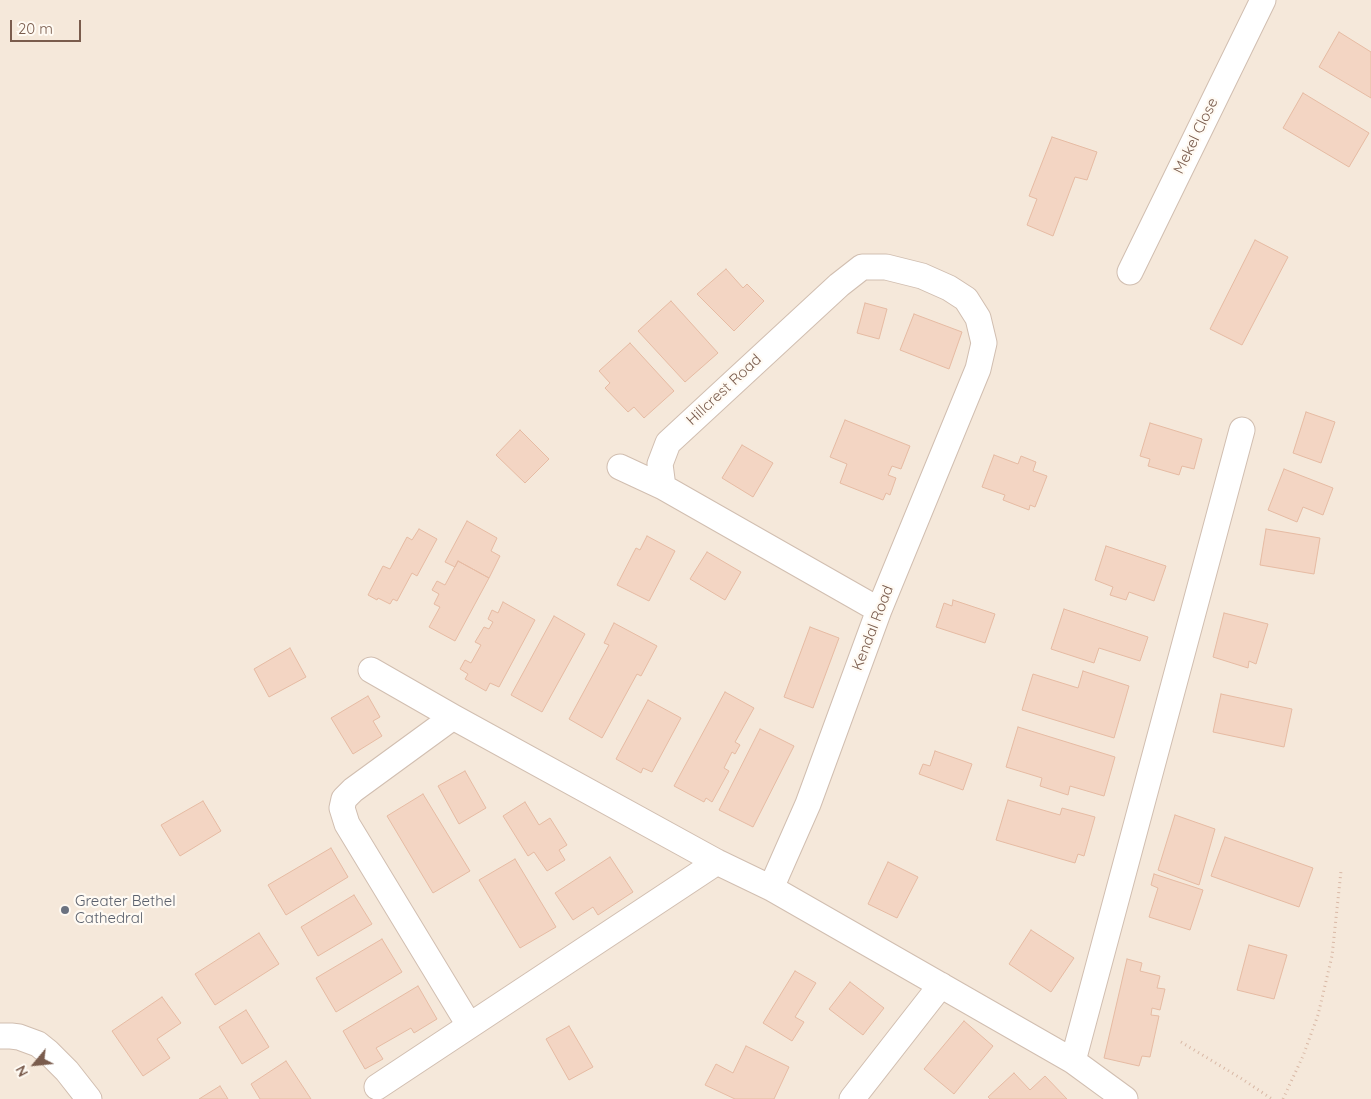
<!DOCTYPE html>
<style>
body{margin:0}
#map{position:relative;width:1371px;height:1099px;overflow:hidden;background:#fdf6ec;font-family:Quicksand,sans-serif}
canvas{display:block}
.north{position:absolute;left:10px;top:1039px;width:50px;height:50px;-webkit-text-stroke:4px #fffaf3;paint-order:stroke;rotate:242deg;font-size:14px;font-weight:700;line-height:20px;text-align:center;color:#7a5c4d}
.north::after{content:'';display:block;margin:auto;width:18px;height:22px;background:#7a5c4d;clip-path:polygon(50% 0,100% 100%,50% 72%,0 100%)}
.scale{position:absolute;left:10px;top:20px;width:71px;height:22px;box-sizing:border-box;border:2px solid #7a5c4d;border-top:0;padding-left:6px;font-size:15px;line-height:18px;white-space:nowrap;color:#7a5c4d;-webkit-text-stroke:4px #fffaf3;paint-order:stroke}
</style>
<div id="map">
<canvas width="1371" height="1099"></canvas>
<div class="north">N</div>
<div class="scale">20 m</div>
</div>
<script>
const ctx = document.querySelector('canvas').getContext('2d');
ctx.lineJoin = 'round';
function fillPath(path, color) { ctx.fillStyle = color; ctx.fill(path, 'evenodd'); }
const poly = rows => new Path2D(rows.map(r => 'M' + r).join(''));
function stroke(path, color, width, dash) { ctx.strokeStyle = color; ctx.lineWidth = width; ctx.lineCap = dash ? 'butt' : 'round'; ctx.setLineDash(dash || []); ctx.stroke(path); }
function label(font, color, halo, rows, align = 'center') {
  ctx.font = font + ' Quicksand,sans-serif'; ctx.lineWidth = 4.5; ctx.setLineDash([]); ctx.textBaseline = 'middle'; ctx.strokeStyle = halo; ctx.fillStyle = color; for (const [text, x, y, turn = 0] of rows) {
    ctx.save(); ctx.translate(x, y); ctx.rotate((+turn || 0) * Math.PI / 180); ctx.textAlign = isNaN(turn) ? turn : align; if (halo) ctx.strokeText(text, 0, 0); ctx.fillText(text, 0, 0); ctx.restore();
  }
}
const residential = poly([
 [0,0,1371,0,1371,1099,0,1099]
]);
const building = poly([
 [1339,32,1371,52,1371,98,1319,67,1339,32],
 [1303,93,1369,133,1349,167,1283,128,1303,93],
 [1052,137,1097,152,1087,180,1075,177,1053,236,1027,225,1037,199,1029,196,1052,137],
 [1255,240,1288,257,1242,345,1210,329,1255,240],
 [726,269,743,288,747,284,764,301,734,331,697,294,726,269],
 [671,301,718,353,685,382,638,331,671,301],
 [865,303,887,309,879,339,857,333,865,303],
 [914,314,962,332,949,369,900,350,914,314],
 [630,343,674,391,644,418,634,407,628,412,605,388,610,383,599,371,630,343],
 [1306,412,1335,422,1321,463,1293,453,1306,412],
 [845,420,910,446,901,469,892,466,888,475,896,478,890,495,886,493,883,500,840,483,847,464,830,457,845,420],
 [1150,423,1202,439,1194,469,1182,466,1179,475,1148,466,1150,459,1140,456,1150,423],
 [520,430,549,459,525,483,496,455,520,430],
 [742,445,773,463,753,497,722,478,742,445],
 [994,455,1018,464,1021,456,1036,462,1033,471,1047,476,1035,507,1030,505,1029,510,1003,500,1005,495,982,487,994,455],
 [1284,469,1333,488,1323,515,1303,507,1297,522,1268,510,1284,469],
 [467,521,497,538,491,551,500,556,489,578,458,561,455,567,445,562,467,521],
 [419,529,437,539,417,576,412,573,397,601,393,599,390,604,378,598,377,600,368,595,383,566,390,569,407,537,412,540,419,529],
 [1266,529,1320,538,1314,574,1260,565,1266,529],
 [647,536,675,551,649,601,617,585,636,548,640,550,647,536],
 [1106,546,1166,566,1154,601,1129,592,1126,600,1110,595,1113,587,1095,580,1106,546],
 [707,552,741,572,725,600,690,579,707,552],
 [458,561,489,578,455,641,429,627,440,607,434,604,439,594,432,590,437,581,445,585,458,561],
 [953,600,995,614,985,643,936,627,944,603,952,606,953,600],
 [503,602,535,620,499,687,490,683,486,691,465,679,468,674,460,669,465,660,471,663,481,645,475,642,484,627,489,629,493,622,488,619,492,610,498,613,503,602],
 [1064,609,1148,637,1140,661,1099,648,1094,663,1051,649,1064,609],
 [1224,613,1268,624,1256,664,1249,661,1248,668,1213,657,1224,613],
 [554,616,585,634,542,712,511,695,554,616],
 [614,623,657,646,641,676,637,674,602,738,569,719,609,645,604,643,614,623],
 [810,627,839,638,813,708,784,697,810,627],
 [290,648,306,677,269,697,254,669,290,648],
 [1083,671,1129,686,1114,738,1022,710,1033,674,1078,688,1083,671],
 [725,692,754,708,735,742,740,745,735,754,732,752,724,768,729,771,712,802,706,798,704,802,674,786,725,692],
 [1221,694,1292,709,1284,747,1213,732,1221,694],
 [368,696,380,717,373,721,382,736,353,754,331,718,368,696],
 [648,700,681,718,652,772,643,768,641,773,616,759,648,700],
 [1018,727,1115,757,1104,796,1070,786,1068,795,1040,786,1042,778,1006,767,1018,727],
 [760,729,794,746,753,827,719,810,760,729],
 [935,751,972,764,963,790,919,774,923,764,930,766,935,751],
 [465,771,486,808,459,824,438,786,465,771],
 [423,794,470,871,433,893,387,816,423,794],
 [1008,800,1060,815,1062,808,1095,817,1084,856,1078,854,1075,863,996,840,1008,800],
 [203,801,221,831,180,856,161,825,203,801],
 [525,802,539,825,550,818,567,845,559,850,565,860,547,871,534,852,528,856,503,816,525,802],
 [1175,815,1215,829,1199,885,1158,870,1175,815],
 [1225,837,1313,868,1299,907,1211,876,1225,837],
 [331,848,348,877,286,915,268,885,331,848],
 [610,857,633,892,598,915,593,907,573,920,555,893,610,857],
 [515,859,556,927,520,948,479,880,515,859],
 [888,862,918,877,897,918,868,904,888,862],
 [1154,874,1203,890,1190,930,1149,917,1158,888,1151,885,1154,874],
 [354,895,372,924,318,956,301,927,354,895],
 [1031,930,1074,958,1051,992,1009,964,1031,930],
 [259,933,279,964,215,1005,195,974,259,933],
 [382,939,402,972,336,1012,316,978,382,939],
 [1249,945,1287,955,1274,999,1237,990,1249,945],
 [1127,959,1142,963,1140,971,1160,976,1157,988,1165,989,1160,1010,1152,1008,1151,1015,1159,1016,1150,1057,1142,1056,1139,1066,1104,1058,1127,959],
 [795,971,816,983,795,1017,804,1022,792,1041,763,1023,795,971],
 [850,982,884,1008,863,1035,829,1009,850,982],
 [418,986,437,1019,414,1033,411,1028,376,1048,383,1059,365,1069,343,1031,418,986],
 [162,997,181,1023,157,1039,170,1058,143,1076,112,1031,162,997],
 [246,1010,269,1047,242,1064,219,1027,246,1010],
 [964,1021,993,1046,954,1094,924,1069,964,1021],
 [569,1026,593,1067,569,1080,546,1039,569,1026],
 [746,1046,789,1067,774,1099,735,1099,705,1085,716,1064,733,1073,746,1046],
 [286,1061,311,1099,260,1099,251,1084,286,1061],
 [1014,1073,1030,1090,1045,1076,1067,1099,990,1099,988,1097,1014,1073],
 [220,1086,228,1099,199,1099,220,1086]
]);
const path = poly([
 [1181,1042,1242,1079,1272,1099],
 [1283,1099,1303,1056,1318,1015,1332,956,1341,871]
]);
const street = poly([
 [1130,272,1263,0],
 [620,467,663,487],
 [371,670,453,717,717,862,771,888,1073,1061,1125,1099],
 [453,717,353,790,344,799,342,808,347,824,469,1025],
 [771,888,808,804,879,610,978,369,984,343,978,318,966,299,949,288,922,276,886,267,862,267,839,285,668,443,660,464,663,487,879,610],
 [0,1036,11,1036,19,1037,38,1044,48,1052,67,1071,89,1099],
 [1073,1061,1242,430],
 [377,1087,717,862],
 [852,1099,941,985]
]);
const markers = [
 [65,910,5,"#6b7280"]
];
const streetNames = [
 ["Mekel Close",1196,136,-64],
 ["Hillcrest Road",724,390,-43],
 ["Kendal Road",873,628,-69]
];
const worshipNames = [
 ["Greater Bethel",75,901],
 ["Cathedral",75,918]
];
fillPath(residential, '#f5e8da');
fillPath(building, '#f3d5c3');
stroke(building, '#e6bba3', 1);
stroke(street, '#d1beb0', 27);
stroke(path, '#d9b8a5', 3, [1, 4]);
stroke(street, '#fff', 25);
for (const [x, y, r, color] of markers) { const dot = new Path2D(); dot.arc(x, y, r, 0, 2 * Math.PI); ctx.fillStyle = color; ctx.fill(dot); stroke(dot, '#fffaf3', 2); }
label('15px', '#7a5c4d', '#fffaf3', streetNames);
label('15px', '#5b616d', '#fffaf3', worshipNames, 'left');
</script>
